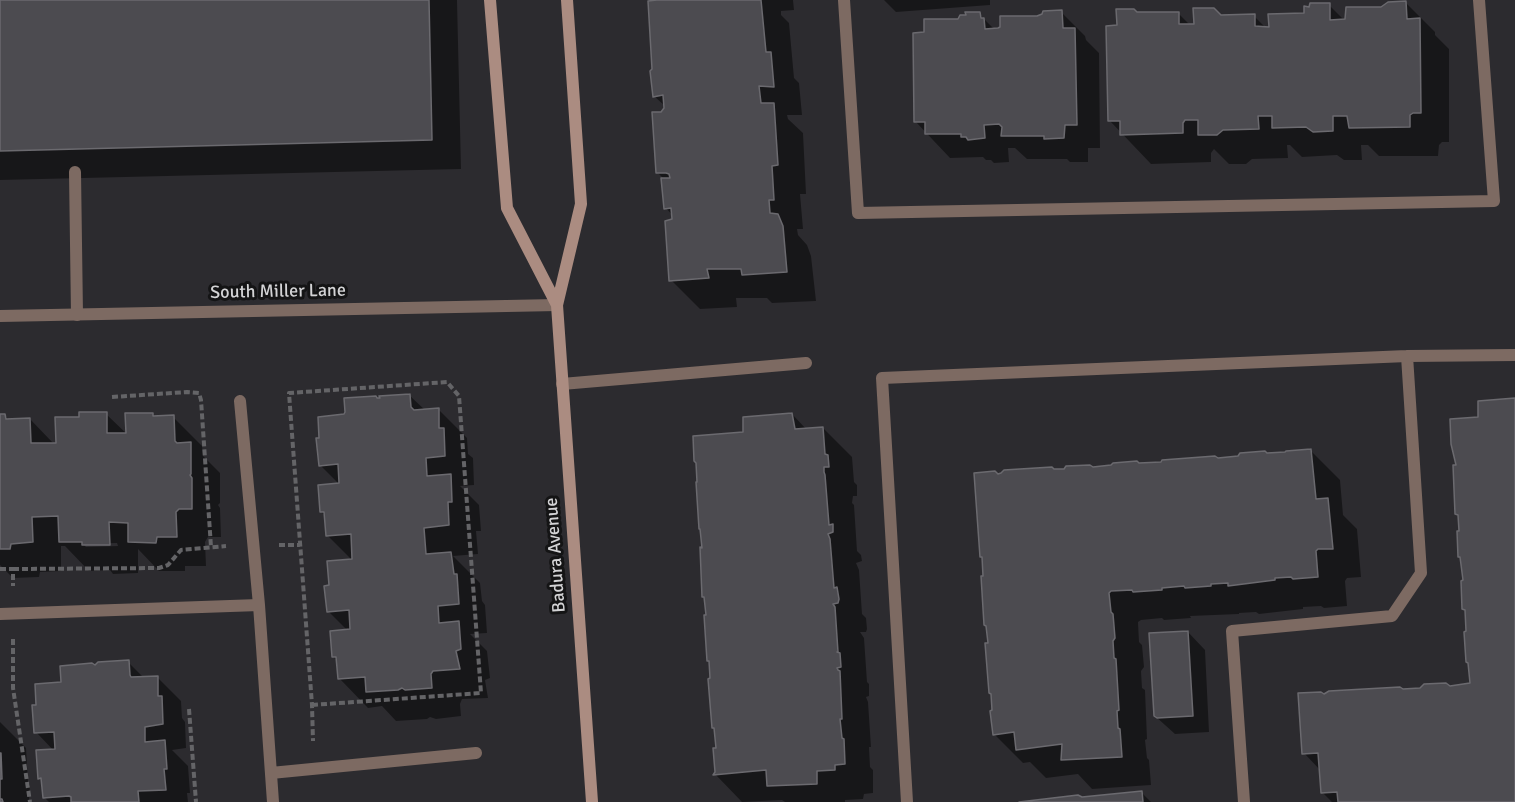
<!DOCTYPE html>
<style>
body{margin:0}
canvas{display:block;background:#2c2b2f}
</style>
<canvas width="1515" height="802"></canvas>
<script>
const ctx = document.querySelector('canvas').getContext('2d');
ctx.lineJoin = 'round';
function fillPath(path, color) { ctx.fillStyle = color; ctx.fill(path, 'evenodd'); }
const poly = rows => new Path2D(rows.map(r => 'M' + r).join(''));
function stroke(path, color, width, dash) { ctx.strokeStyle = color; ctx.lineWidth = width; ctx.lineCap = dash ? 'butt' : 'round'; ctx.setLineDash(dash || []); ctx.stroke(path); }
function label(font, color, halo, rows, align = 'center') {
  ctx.font = font + ' Signika,sans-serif'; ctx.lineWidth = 6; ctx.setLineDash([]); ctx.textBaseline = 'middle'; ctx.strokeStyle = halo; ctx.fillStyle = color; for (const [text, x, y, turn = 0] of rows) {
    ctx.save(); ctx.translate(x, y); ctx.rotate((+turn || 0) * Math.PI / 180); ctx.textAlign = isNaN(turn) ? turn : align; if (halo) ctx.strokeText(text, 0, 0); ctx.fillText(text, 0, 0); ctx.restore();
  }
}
const shadow = poly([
 [0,0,457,0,461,169,0,180],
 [658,0,793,0,794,10,781,11,781,15,789,23,794,78,799,83,802,115,787,115,788,119,803,133,806,194,800,194,803,229,797,229,798,235,807,245,811,256,816,301,772,303,767,298,736,298,737,307,700,309,671,280,673,216,666,208,665,180,658,173,661,113,666,107,654,96,654,70],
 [884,0,990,0,990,5,896,12],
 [1406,3,1435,32,1435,35,1449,49,1449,142,1442,142,1439,145,1438,156,1379,156,1368,145,1361,145,1362,160,1344,160,1337,155,1302,157,1290,145,1287,145,1288,158,1252,159,1246,164,1229,164,1214,149,1211,153,1211,162,1151,164,1110,121,1118,27,1137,14,1178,13,1191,26,1221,16,1254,16,1266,28,1270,28,1329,5,1346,22,1382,8],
 [1061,12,1085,36,1086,40,1099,53,1100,148,1088,148,1088,162,1070,162,1067,159,1027,159,1015,148,1008,148,1009,162,994,163,991,160,986,160,983,157,950,158,915,121,926,34,959,20,979,14,995,30],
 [409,395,425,410,438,409,467,438,468,454,473,458,474,485,460,486,479,505,481,531,476,531,478,554,453,556,480,583,482,601,485,605,487,633,470,634,487,651,490,678,485,680,488,698,462,699,460,704,461,716,436,719,430,717,427,719,396,721,382,706,368,708,339,678,338,661,333,657,348,631,328,611,331,586,353,561,327,535,326,516,321,512,339,484,320,465,345,416,377,400],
 [1515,400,1515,802,1332,802,1322,792,1320,770,1304,753,1324,695,1450,687,1471,684,1466,611,1463,608,1465,581,1461,533,1458,466,1479,418],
 [106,414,128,435,153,414,156,418,173,417,202,446,203,456,220,473,220,503,218,505,220,508,221,537,208,537,205,542,206,566,185,566,185,571,159,571,138,549,138,573,113,574,110,570,89,571,65,546,61,546,61,571,40,572,39,577,13,578,0,565,0,415,5,415,9,420,30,419,54,444,57,444,81,418],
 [117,543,118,546,86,547,83,544],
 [792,414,807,430,823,428,852,457,854,482,857,485,857,496,853,496,852,503,854,505,857,551,861,555,862,561,856,563,859,570,862,614,866,618,867,629,866,632,860,632,864,638,867,682,869,684,869,696,866,697,868,702,871,747,869,747,870,767,873,770,873,793,864,794,863,799,845,800,845,802,785,802,782,800,742,802,715,774,717,749,715,729,713,727,708,617,745,434],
 [1311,451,1340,480,1343,515,1357,529,1361,577,1347,578,1345,581,1347,606,1324,608,1321,606,1303,607,1303,609,1259,614,1256,612,1239,613,1239,614,1190,616,1191,618,1164,620,1162,618,1141,620,1138,622,1139,642,1142,645,1144,667,1141,671,1142,688,1145,690,1147,739,1145,740,1147,758,1149,760,1151,785,1092,789,1078,774,1046,778,1030,762,1023,763,994,734,983,558,981,556,998,475,1218,460],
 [1188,632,1205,650,1209,732,1175,734,1155,716],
 [128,662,144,678,157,677,181,701,182,718,185,722,186,748,172,750,188,766,190,793,187,793,188,802,49,802,44,797,43,782,40,778,54,751,36,732,37,706,62,683,95,667],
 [0,722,26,748,28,782,30,784,29,802,0,802],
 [1142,793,1151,802,1025,802,1082,798]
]);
const building = poly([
 [0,0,429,0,432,140,0,151,0,0],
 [657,0,761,0,766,52,771,52,774,87,759,86,761,103,774,103,778,165,772,166,774,200,769,200,770,213,778,214,783,226,787,272,742,275,741,269,707,269,709,278,669,281,665,221,672,219,671,208,664,209,661,178,670,178,669,174,666,173,656,173,652,112,661,112,664,108,663,95,653,97,650,71,652,69,648,1,657,0],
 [1406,1,1407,19,1420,18,1421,113,1413,113,1410,115,1410,127,1349,128,1347,116,1333,116,1333,131,1313,132,1306,127,1272,128,1272,116,1258,116,1259,129,1223,130,1217,135,1198,135,1198,120,1185,120,1183,123,1183,133,1120,135,1120,121,1108,121,1106,26,1117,25,1116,9,1134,9,1137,12,1179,12,1179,24,1194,24,1193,8,1214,8,1221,15,1255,14,1255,26,1269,27,1268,14,1304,13,1304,6,1309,7,1310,3,1330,3,1330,20,1345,19,1346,7,1381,7,1388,2,1406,1],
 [1062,10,1063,28,1075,28,1077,125,1065,125,1064,138,1044,139,1044,136,1001,136,1002,127,999,124,984,125,985,138,968,140,966,137,961,137,961,134,925,134,925,122,914,122,913,33,924,32,924,19,958,19,960,15,966,15,965,12,980,12,981,18,984,18,985,29,998,28,1000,27,1000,16,1037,16,1042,14,1043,11,1062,10],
 [410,394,411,407,414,410,439,408,439,428,444,428,445,456,426,458,427,476,451,474,452,502,448,502,449,525,424,528,426,554,451,552,454,574,457,574,459,604,438,606,439,623,459,621,461,649,456,651,460,669,433,671,431,674,432,688,405,690,402,688,398,690,366,692,365,677,338,679,336,657,332,657,330,631,350,629,349,610,327,612,324,586,329,585,327,561,352,559,351,534,326,536,324,512,320,512,318,485,339,483,338,464,319,466,316,438,319,438,318,417,344,414,345,412,344,398,376,396,377,398,380,398,379,396,410,394],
 [1515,398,1515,802,1338,802,1337,792,1321,793,1318,753,1302,754,1298,693,1321,692,1324,694,1329,691,1400,687,1403,689,1420,688,1424,684,1446,683,1450,686,1470,683,1468,663,1466,662,1464,632,1466,631,1465,610,1462,609,1461,581,1463,580,1460,557,1458,557,1457,531,1459,531,1458,515,1455,514,1453,465,1456,465,1451,444,1450,419,1478,417,1478,401,1515,398],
 [79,412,107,412,107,433,126,433,125,413,153,413,153,416,174,415,175,441,177,443,191,442,191,474,190,475,192,478,192,509,179,509,176,512,177,537,157,537,156,543,128,542,128,523,109,522,110,545,82,545,82,542,59,542,58,516,32,517,33,542,11,544,10,549,0,549,0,414,5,414,6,419,30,418,31,443,56,443,55,417,79,417,79,412],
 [792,413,795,429,823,427,825,454,828,455,829,467,824,467,824,472,825,475,829,525,833,524,833,532,828,534,830,539,834,588,837,587,839,599,838,603,833,604,835,607,838,652,837,652,840,653,841,667,837,668,838,670,840,671,842,719,840,719,842,738,844,739,845,764,835,765,835,770,817,771,817,784,767,786,766,770,713,775,715,772,713,748,716,748,714,728,712,728,708,679,710,678,709,661,707,661,704,615,706,615,704,597,702,597,700,547,702,548,700,529,699,529,696,482,697,482,696,463,694,461,693,436,743,432,743,417,792,413],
 [1311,449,1316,499,1328,498,1333,549,1318,549,1316,551,1318,577,1293,579,1291,577,1275,578,1275,580,1228,586,1228,583,1211,584,1211,586,1185,588,1184,586,1162,588,1162,590,1133,592,1132,590,1111,591,1109,593,1111,612,1113,614,1115,638,1113,641,1114,658,1116,659,1119,710,1117,711,1118,728,1120,729,1122,757,1061,760,1062,744,1016,750,1014,732,993,735,990,711,992,710,991,694,989,693,985,643,988,643,986,626,984,625,981,576,983,576,982,557,980,557,974,473,995,471,998,474,1001,473,1004,470,1052,467,1054,469,1064,469,1066,466,1090,465,1093,467,1111,465,1113,463,1137,461,1139,463,1161,462,1162,460,1215,456,1218,458,1238,456,1240,453,1265,451,1267,453,1285,452,1286,451,1311,449],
 [1188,631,1193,716,1157,718,1154,716,1149,633,1188,631],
 [129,660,130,675,131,677,158,676,158,696,162,696,163,724,145,727,145,742,165,740,167,769,164,769,166,790,138,791,139,802,71,802,71,797,69,796,43,798,41,778,38,779,36,750,55,749,54,732,34,733,32,705,36,705,35,684,61,682,60,666,92,663,95,665,98,662,129,660],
 [0,753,1,753,2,779,0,779,0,799,2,799,3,802,0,802,0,753],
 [1142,791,1143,802,1019,802,1078,795,1082,797,1142,791]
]);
const path = poly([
 [112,397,187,392,199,393,201,400,211,547],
 [279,545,300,545],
 [0,569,13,569,13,586],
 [13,569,159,568,168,565,181,550,226,546],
 [13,639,13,688,30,802],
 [312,705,481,693,459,396,447,382,289,393,312,705,313,741],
 [189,709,196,802]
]);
const service = poly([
 [844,0,858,213,1494,201,1479,0],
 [75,172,77,315],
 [562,384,806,363],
 [240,401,259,605,273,802],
 [0,614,259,605],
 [271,773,476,753],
 [907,802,882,378,1407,356,1515,355],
 [1244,802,1232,631,1392,616,1421,573,1407,356]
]);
const minor = poly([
 [0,316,557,305]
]);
const secondary = poly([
 [490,0,507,208,557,305],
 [567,0,581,204,557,305,592,802]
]);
const streetNames = [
 ["South Miller Lane",278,292,-1],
 ["Badura Avenue",556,555,-94]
];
fillPath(shadow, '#0007');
fillPath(building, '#4c4b50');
stroke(building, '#6b6a6f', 1.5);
stroke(path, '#646467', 4, [6, 3]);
stroke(service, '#7d6a62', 12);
stroke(minor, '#7d6a62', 12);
stroke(secondary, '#ab8c81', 12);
label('18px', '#d3d3d5', '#141415', streetNames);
</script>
